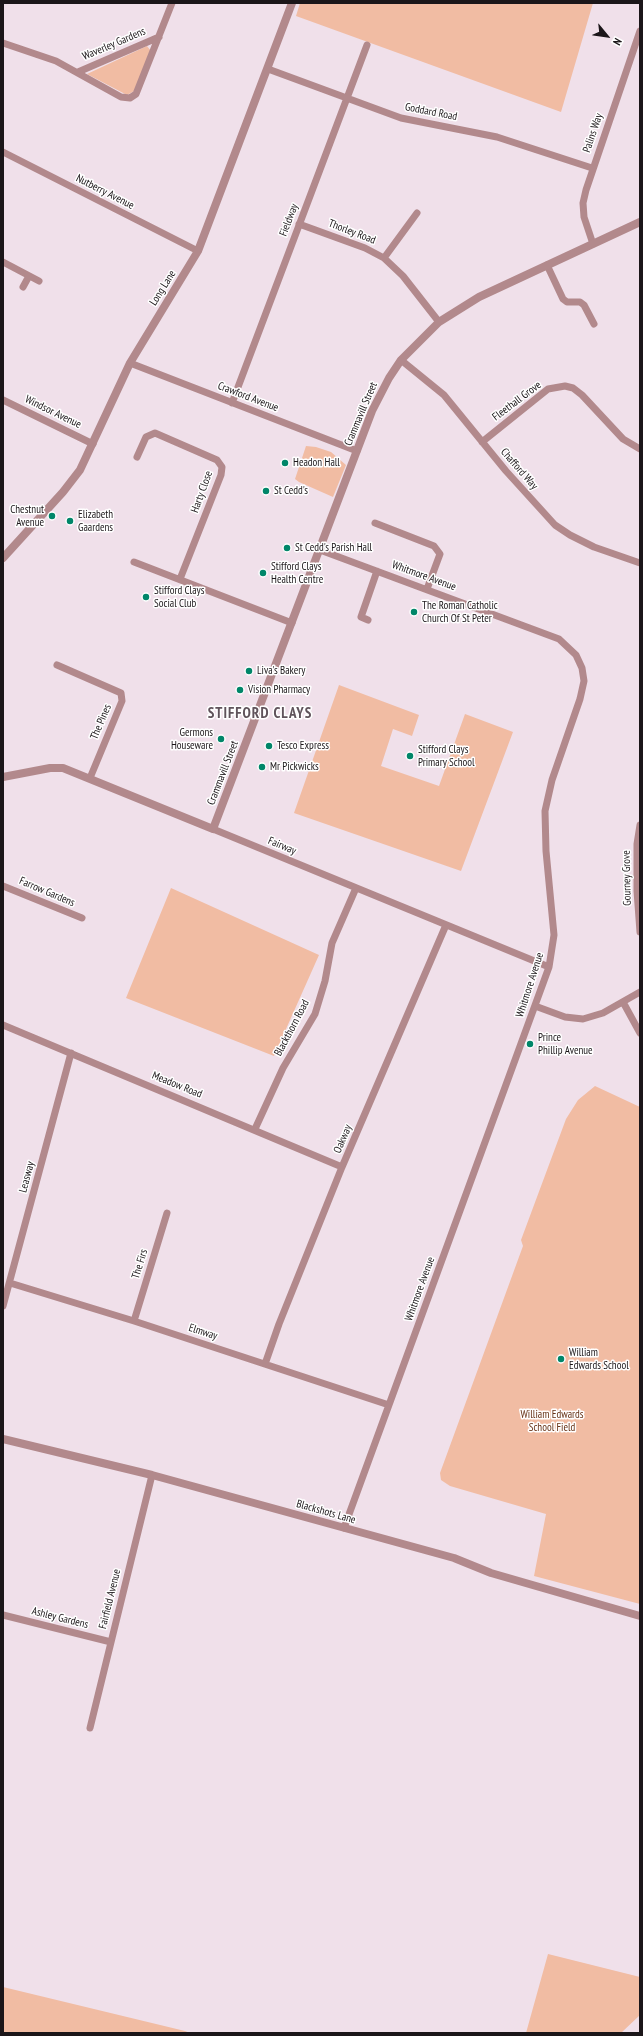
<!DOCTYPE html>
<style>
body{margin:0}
#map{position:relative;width:643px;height:2036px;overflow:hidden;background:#f0e0ea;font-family:"PT Sans Narrow",sans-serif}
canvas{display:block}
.frame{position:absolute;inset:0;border:4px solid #1b1619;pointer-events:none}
.north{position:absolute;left:587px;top:16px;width:40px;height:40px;-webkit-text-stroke:3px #fff;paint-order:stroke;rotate:119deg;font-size:11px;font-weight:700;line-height:16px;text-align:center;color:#1b1619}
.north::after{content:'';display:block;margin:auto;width:14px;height:18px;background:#1b1619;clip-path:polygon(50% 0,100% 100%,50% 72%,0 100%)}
</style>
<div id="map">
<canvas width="643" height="2036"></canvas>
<div class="frame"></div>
<div class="north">N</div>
</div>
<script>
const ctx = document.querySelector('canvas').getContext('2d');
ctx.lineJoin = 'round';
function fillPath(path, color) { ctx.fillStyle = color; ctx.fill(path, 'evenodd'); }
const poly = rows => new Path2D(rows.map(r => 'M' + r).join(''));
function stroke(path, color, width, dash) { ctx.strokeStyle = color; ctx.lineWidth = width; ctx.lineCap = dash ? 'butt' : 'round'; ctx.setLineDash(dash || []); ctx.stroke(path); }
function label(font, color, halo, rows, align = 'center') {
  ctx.font = font + ' "PT Sans Narrow",sans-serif'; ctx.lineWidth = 3; ctx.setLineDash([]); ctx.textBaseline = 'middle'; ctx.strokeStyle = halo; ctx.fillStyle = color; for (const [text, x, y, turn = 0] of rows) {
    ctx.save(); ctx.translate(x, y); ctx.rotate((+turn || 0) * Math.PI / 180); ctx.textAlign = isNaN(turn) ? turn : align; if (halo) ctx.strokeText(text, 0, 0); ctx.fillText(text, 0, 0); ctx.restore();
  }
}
const green = poly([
 [300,3,593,3,561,112,296,16],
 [147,46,151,51,136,90,127,95,87,74],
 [306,446,316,447,331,452,346,465,333,497,299,482,295,479],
 [339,685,419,715,412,736,393,729,381,766,439,786,465,714,513,732,461,871,294,813],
 [171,888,319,955,274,1056,126,998],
 [595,1086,640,1107,640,1604,534,1576,546,1514,450,1486,441,1480,440,1473,523,1246,521,1240,566,1119,578,1100],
 [548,1954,640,1977,640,2015,621,2033,526,2033],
 [3,1987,185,2031,190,2033,3,2033]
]);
const minor = poly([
 [3,43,56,61,121,97,130,98,136,94,172,3],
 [268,69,401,118,497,137,592,168],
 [78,72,159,37],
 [3,152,198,251],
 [299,224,365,248,384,258,403,276,439,322],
 [593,244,584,217,583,203,586,190,640,31],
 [384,258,417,213],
 [3,262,39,281],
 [547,265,563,299,567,302,580,302,584,305,594,324],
 [23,287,29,276],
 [401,360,444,395,506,471,555,525,570,535,594,547,640,563],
 [130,363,357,451],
 [3,400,93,444],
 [232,403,367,45],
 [482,442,548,389,565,386,573,388,582,395,623,439,640,449],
 [137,457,146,437,155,433,217,460,222,467,221,475,180,579],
 [375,523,434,546,440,554,427,589],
 [320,550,559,639,576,655,582,668,584,681,580,699,552,780,545,811,546,851,554,935,549,967,344,1528],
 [134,562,292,623],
 [368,620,361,617,377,571],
 [57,665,121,693,122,701,90,778],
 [640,825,637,844,637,891,640,932],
 [213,829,549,967],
 [3,886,82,918],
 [623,1002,640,1033],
 [535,1006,565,1017,583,1019,603,1013,640,992],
 [3,1025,342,1167],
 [255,1129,283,1068,315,1014,325,981,332,943,356,888],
 [10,1283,134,1321,389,1405],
 [3,1306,71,1053],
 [134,1321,167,1213],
 [265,1364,279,1324,342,1167,446,925],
 [3,1615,111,1642],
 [90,1728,152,1475]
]);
const tertiary = poly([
 [3,558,63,492,80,470,130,363,198,251,292,3],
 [3,777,50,768,63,768,213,829,372,411,389,378,401,360,439,322,479,297,640,222],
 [3,1439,152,1475,454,1558,491,1573,640,1616]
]);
const markers = [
 [285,463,4,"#008669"],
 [266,491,4,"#008669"],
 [52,516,4,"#008669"],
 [70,521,4,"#008669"],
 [287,548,4,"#008669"],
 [263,573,4,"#008669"],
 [146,597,4,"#008669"],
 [414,612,4,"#008669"],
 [249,671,4,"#008669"],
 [240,690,4,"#008669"],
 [221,739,4,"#008669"],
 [269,746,4,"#008669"],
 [410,756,4,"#008669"],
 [262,767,4,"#008669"],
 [530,1044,4,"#008669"],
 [561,1359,4,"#008669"]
];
const streetNames = [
 ["Waverley Gardens",114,44,-23],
 ["Goddard Road",431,112,11],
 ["Palins Way",593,133,-71],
 ["Nutberry Avenue",105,192,27],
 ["Fieldway",289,220,-69],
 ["Thorley Road",352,232,21],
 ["Long Lane",163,288,-58],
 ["Crawford Avenue",248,397,21],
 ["Fleethall Grove",517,401,-37],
 ["Windsor Avenue",53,412,26],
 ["Crammavill Street",361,414,-67],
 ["Chafford Way",519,469,49],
 ["Harty Close",202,492,-70],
 ["Whitmore Avenue",424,576,20],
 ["The Pines",101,722,-67],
 ["Crammavill Street",223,773,-69],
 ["Fairway",282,846,23],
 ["Gourney Grove",627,878,-91],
 ["Farrow Gardens",47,892,23],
 ["Whitmore Avenue",530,985,-72],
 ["Blackthorn Road",292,1028,-62],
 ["Meadow Road",177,1085,22],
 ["Oakway",343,1139,-67],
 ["Leasway",27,1177,-75],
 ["The Firs",140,1264,-73],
 ["Whitmore Avenue",420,1289,-70],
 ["Elmway",203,1332,18],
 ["Blackshots Lane",326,1512,16],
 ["Fairfield Avenue",110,1599,-76],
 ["Ashley Gardens",60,1618,14]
];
const poiNames = [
 ["Headon Hall",293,463],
 ["St Cedd's",274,491],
 ["Chestnut",44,510,"right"],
 ["Avenue",44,523,"right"],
 ["Elizabeth",78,515],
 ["Gaardens",78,528],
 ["St Cedd's Parish Hall",295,548],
 ["Stifford Clays",271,567],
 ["Health Centre",271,580],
 ["Stifford Clays",154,591],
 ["Social Club",154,604],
 ["The Roman Catholic",422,606],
 ["Church Of St Peter",422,619],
 ["Liva's Bakery",257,671],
 ["Vision Pharmacy",248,690],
 ["Germons",213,733,"right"],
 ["Houseware",213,746,"right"],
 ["Tesco Express",277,746],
 ["Stifford Clays",418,750],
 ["Primary School",418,763],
 ["Mr Pickwicks",270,767],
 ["Prince",538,1038],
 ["Phillip Avenue",538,1051],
 ["William",569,1353],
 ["Edwards School",569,1366]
];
const parkNames = [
 ["William Edwards",552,1415],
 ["School Field",552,1428]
];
const districtNames = [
 ["STIFFORD CLAYS",260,714]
];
fillPath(green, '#f1bca3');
stroke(minor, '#b2898c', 7);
stroke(tertiary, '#b2898c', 8);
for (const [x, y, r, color] of markers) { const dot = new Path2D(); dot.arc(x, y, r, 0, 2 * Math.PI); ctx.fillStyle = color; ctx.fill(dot); stroke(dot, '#fff', 1.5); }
label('11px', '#1b1619', '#fff', streetNames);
label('11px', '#1b1619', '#fff', poiNames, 'left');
label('11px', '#663115', '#fff', parkNames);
ctx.letterSpacing = '1px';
label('bold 15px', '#60535b', '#fff', districtNames);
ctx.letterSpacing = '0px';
</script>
